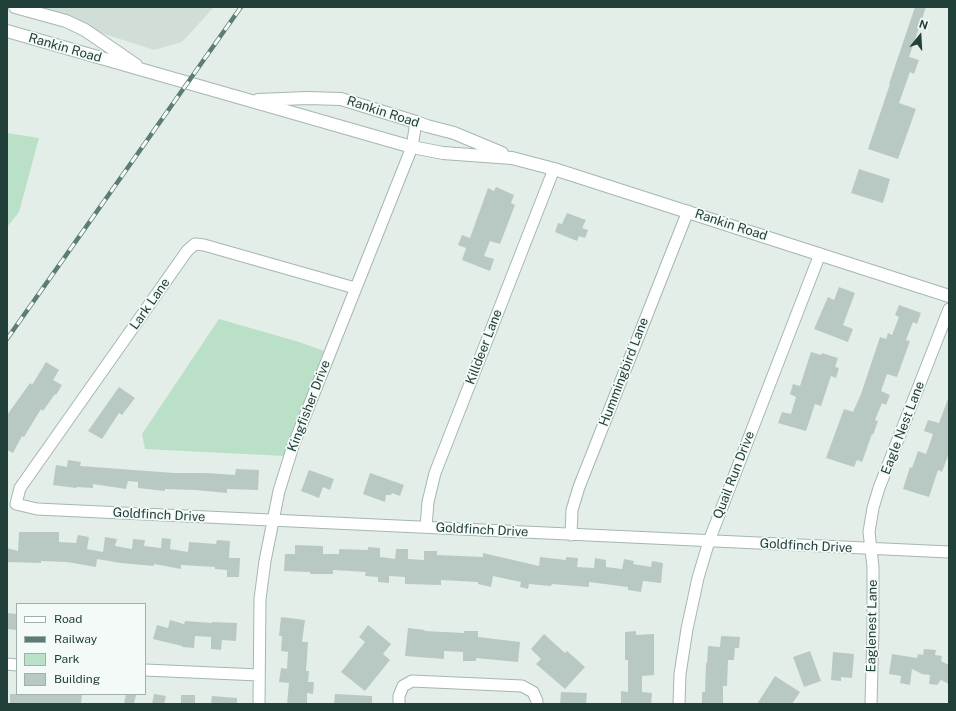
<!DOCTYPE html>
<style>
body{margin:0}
#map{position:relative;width:956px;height:711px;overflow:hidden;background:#e3eee9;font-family:"Public Sans",sans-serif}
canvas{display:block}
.frame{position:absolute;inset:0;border:8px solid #21403a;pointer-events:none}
.legend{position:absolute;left:16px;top:603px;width:130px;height:92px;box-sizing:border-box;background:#f4faf7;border:1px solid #a0b0ab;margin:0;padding:5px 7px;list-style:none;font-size:12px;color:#21403a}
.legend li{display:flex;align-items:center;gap:8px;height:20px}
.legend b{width:20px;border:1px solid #a0b0ab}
.north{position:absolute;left:900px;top:16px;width:40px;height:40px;-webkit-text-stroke:3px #f4faf7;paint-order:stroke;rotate:18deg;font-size:11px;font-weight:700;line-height:16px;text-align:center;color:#21403a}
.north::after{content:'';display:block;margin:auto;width:14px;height:18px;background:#21403a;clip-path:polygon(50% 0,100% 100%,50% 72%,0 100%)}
</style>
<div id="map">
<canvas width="956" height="711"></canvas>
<div class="frame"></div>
<ul class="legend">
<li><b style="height:5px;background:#fff"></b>Road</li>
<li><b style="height:5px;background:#5c7c75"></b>Railway</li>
<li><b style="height:11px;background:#bae0c7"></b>Park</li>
<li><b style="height:11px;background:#b8c9c3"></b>Building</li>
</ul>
<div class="north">N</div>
</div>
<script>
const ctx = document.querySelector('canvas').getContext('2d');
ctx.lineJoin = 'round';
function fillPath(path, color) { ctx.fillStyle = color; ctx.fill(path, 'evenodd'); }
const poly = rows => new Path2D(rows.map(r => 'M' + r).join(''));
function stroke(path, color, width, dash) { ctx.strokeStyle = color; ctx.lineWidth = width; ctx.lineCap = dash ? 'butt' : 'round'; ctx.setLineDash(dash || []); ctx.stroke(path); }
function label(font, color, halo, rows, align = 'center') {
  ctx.font = font + ' "Public Sans",sans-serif'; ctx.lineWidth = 3.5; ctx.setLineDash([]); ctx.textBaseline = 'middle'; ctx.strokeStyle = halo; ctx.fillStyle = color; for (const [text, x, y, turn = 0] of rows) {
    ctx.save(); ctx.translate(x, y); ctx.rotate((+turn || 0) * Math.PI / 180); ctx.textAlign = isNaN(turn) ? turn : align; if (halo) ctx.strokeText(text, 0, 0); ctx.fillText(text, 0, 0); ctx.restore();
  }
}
const built = poly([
 [21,7,214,7,182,42,154,50]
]);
const green = poly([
 [7,133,39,138,19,212,7,227],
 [219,319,299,342,324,351,293,428,284,456,145,449,142,434]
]);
const building = poly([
 [915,7,926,7,909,57,919,60,914,74,910,72,899,103,916,109,898,159,868,149,890,84,889,84],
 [859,169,890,179,883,203,851,193],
 [496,187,514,195,511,203,515,205,500,244,490,241,484,256,494,259,490,271,462,260,466,248,458,245,462,235,470,238,488,188,494,191],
 [567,213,586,220,582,228,588,230,585,238,579,236,577,241,555,232,558,223,562,224],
 [839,287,855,293,843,325,853,329,848,342,814,329,828,297,834,300],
 [899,305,921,313,917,324,913,322,906,340,910,341,897,377,887,374,881,391,890,395,886,405,882,403,875,420,878,421,873,435,872,434,862,462,857,460,854,467,826,458,844,409,853,412,861,394,880,337,886,339,888,333,892,335,899,317,895,315],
 [811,352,821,355,822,353,838,358,835,367,839,368,836,378,831,376,821,406,815,404,806,431,778,423,782,412,791,414,796,397,790,394,793,384,800,386],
 [46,362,59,370,53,380,62,385,56,395,55,394,43,411,41,409,24,437,22,436,13,453,7,450,7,415,30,383,32,385],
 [119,387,135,398,122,415,119,413,102,439,88,431],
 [948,399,949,399,949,453,942,472,938,470,929,497,903,489,910,467,912,468,918,451,926,454,933,434,924,431,928,420,939,423],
 [68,460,81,462,80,466,174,473,206,473,235,475,236,469,259,470,258,490,227,489,227,493,196,490,165,489,165,491,138,488,138,482,128,481,126,489,93,484,93,488,77,487,76,488,53,485,56,465,67,467],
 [309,470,334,479,330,490,323,487,319,498,301,491],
 [370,473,404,485,400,496,392,493,391,495,386,495,385,502,363,494],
 [19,532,59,532,59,542,76,543,78,535,89,537,87,549,103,552,105,537,117,539,115,546,132,549,133,539,145,540,144,546,161,548,162,538,171,539,170,549,188,552,189,542,216,544,217,540,230,541,229,558,240,558,239,577,227,577,227,570,215,569,215,567,181,565,181,569,154,564,154,566,121,563,97,559,96,567,67,562,41,561,41,563,7,562,7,548,18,551],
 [295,545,323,546,323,554,339,554,339,549,368,550,368,547,380,548,380,557,395,559,396,549,408,549,408,559,424,560,424,551,437,551,437,555,483,557,483,553,539,566,540,557,566,560,566,557,578,558,577,567,594,568,595,558,606,560,606,567,622,569,624,559,634,561,633,564,651,567,652,561,663,563,661,583,643,581,641,592,628,590,628,587,589,582,589,587,552,584,551,586,529,584,528,589,520,587,521,582,493,576,491,587,478,584,478,582,441,580,441,585,405,584,405,577,389,576,389,583,378,582,378,577,365,576,366,572,333,570,333,574,310,574,310,572,284,571,285,554,295,554],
 [7,613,17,614,17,630,7,629],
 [281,617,305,620,302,642,308,642,306,671,309,671,308,682,314,682,313,694,307,693,307,704,287,704,289,683,279,682,281,668,287,669,288,652,281,651,282,636,279,636],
 [170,620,184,624,185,621,212,623,212,622,237,623,236,641,222,640,221,650,211,649,211,637,195,636,194,648,182,647,182,646,153,639,157,625,168,628],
 [368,625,391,644,383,654,390,660,365,691,341,672,365,642,359,637],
 [408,628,425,630,424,631,464,633,464,631,478,631,478,637,520,642,518,662,476,658,476,661,463,661,463,652,444,651,444,659,405,656],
 [636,631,636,635,654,634,654,675,642,676,642,692,652,693,651,704,621,704,621,691,628,692,628,660,625,660,625,632],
 [544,634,565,653,567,651,585,667,565,689,536,664,541,659,531,649],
 [721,636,740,637,739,648,735,648,734,660,728,660,727,686,723,686,723,704,702,704,702,692,705,692,706,663,707,663,708,646,720,647],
 [924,649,936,650,935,655,942,656,941,661,949,665,949,684,941,680,937,685,929,684,930,675,922,674,912,669,910,685,900,683,901,676,889,674,892,654,917,658,918,654,923,655],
 [810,651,821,681,804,687,793,657],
 [833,652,854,654,852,678,841,677,841,681,831,680],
 [775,676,800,692,792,704,757,704],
 [561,692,587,693,586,704,560,704],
 [10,694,82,694,81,704,10,704],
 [126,694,136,695,134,704,124,704],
 [154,694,166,696,164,704,152,704],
 [335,694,372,696,372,704,334,704],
 [181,695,195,695,195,704,181,704],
 [212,696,237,698,237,704,211,704]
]);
const minor = poly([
 [355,288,204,245,195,244,187,251,20,488,16,504,37,509,949,552],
 [426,527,428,502,435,473,554,169],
 [571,535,572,510,579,487,688,211],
 [7,664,17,665],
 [145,670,259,675],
 [259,704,260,599,265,561,279,491,293,446,412,147,416,122],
 [399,704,399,696,403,686,412,681,522,686,533,692,537,701,537,704],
 [679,704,680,674,687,629,698,578,709,541,820,254],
 [871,704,873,630,873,567,869,532,873,508,879,488,949,309]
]);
const tertiary = poly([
 [15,7,66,21,85,30,136,65],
 [7,31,412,147,443,153,512,158,554,169,949,296],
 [258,100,307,98,341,99,416,122,427,126,454,133,502,153]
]);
const rail = poly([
 [7,339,241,7]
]);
const streetNames = [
 ["Rankin Road",65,48,16],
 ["Rankin Road",383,112,18],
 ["Rankin Road",731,225,18],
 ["Lark Lane",150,304,-55],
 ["Killdeer Lane",484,347,-69],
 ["Hummingbird Lane",624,372,-69],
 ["Kingfisher Drive",309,406,-69],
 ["Eagle Nest Lane",903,428,-69],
 ["Quail Run Drive",734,475,-69],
 ["Goldfinch Drive",159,515,3],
 ["Goldfinch Drive",482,530,3],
 ["Goldfinch Drive",806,546,3],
 ["Eaglenest Lane",872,626,-89]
];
fillPath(built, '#d1ded8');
fillPath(green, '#bae0c7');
fillPath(building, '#b8c9c3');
stroke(minor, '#a5b6b1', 13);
stroke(tertiary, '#a5b6b1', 14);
stroke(minor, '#fff', 11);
stroke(tertiary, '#fff', 12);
stroke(rail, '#5c7c75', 4.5);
stroke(rail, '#f4faf7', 3, [9]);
label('13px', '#21403a', '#f4faf7', streetNames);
</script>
